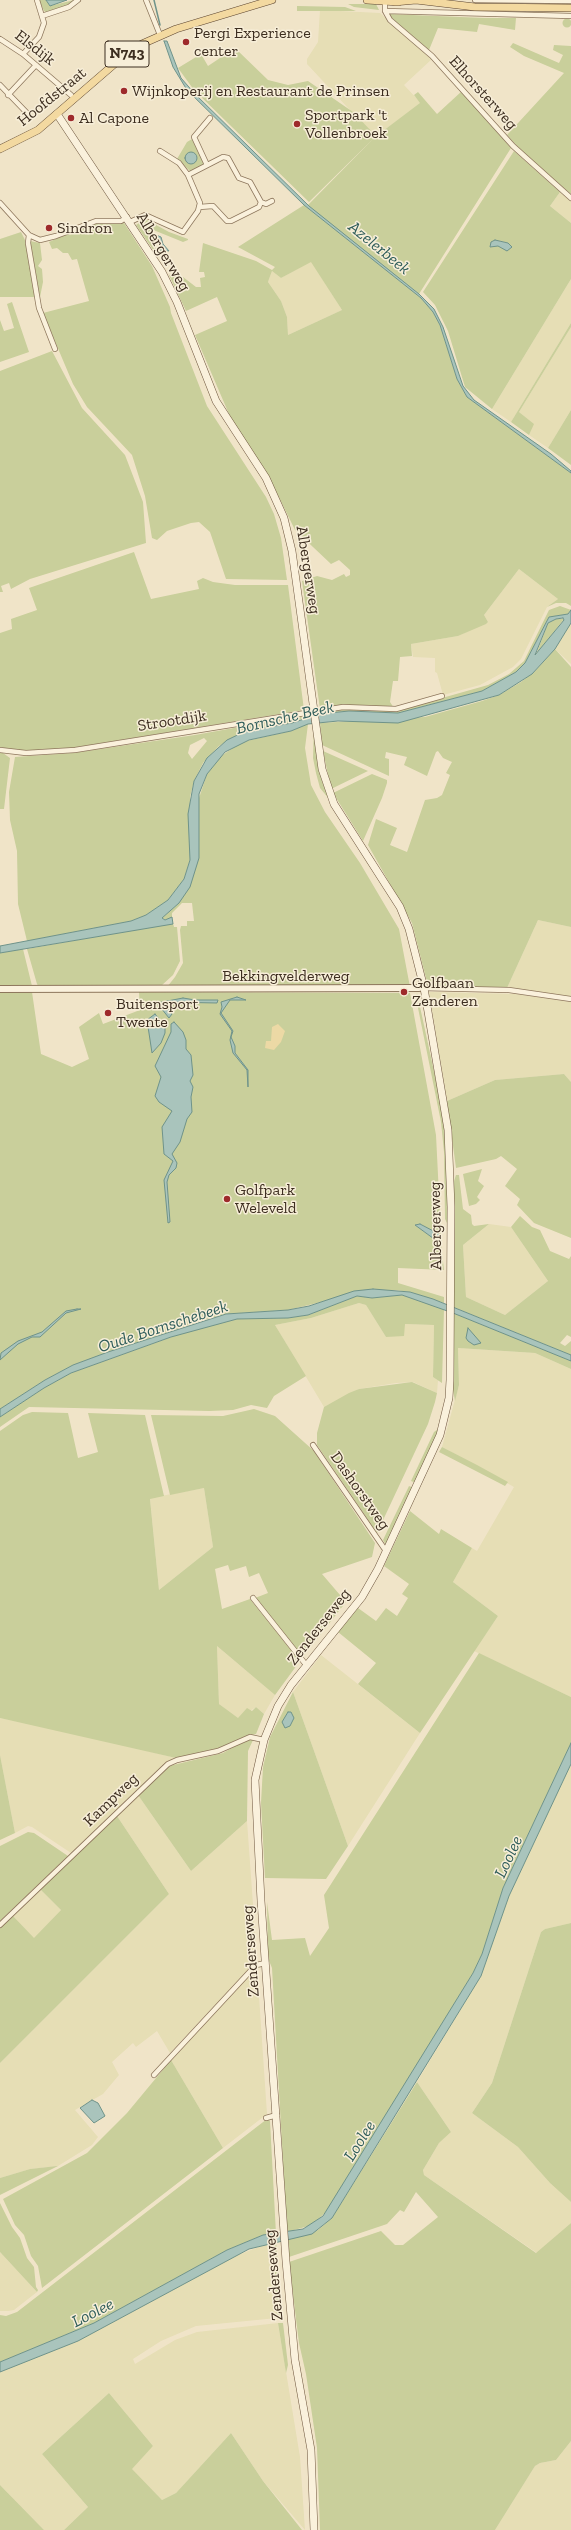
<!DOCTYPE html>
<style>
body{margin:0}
canvas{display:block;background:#f0e4c8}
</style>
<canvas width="571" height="2530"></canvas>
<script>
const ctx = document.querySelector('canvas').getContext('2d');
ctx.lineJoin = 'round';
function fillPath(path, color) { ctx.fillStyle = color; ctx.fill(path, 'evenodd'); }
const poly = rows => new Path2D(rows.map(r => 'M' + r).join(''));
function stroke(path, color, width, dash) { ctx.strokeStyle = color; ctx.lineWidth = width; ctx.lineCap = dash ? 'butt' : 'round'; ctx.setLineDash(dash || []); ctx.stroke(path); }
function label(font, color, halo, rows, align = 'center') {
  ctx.font = font + ' "Zilla Slab",serif'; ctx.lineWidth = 3; ctx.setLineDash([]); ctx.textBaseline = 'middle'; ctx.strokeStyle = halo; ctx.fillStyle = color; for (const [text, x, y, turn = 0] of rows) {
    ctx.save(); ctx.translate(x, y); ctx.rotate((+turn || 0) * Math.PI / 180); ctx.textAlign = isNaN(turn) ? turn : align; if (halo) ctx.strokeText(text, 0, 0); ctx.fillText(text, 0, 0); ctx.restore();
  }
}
const farmland = poly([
 [320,10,380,13,432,59,404,85,421,103,375,137,307,64,307,59,318,42],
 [560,192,571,201,571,223,550,206],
 [311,261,342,310,288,335,287,317,281,301,268,282,269,279,272,271,281,278],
 [571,279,571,323,511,422,492,409],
 [571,327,571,410,548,448,529,435,533,424,519,412],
 [519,569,558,599,547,607,521,659,513,667,480,685,443,695,437,673,435,672,435,658,413,657,411,644,458,636,488,622,484,615],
 [571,623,571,664,555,649],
 [538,920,571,927,571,998,507,988],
 [429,992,516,994,571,1002,571,1082,564,1074,495,1080,447,1101],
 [489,1224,511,1227,548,1281,505,1315,466,1297,463,1245],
 [359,1303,366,1305,386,1337,405,1324,434,1325,433,1377,438,1380,437,1393,413,1382,396,1383,359,1389,324,1407,275,1325,311,1318],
 [458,1348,535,1353,571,1369,571,1697,474,1651,498,1616,453,1582,472,1548,477,1551,514,1487,442,1447,459,1385],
 [204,1488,213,1547,159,1590,150,1498],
 [217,1646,275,1695,264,1714,256,1707,238,1719,219,1704],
 [321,1655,420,1733,348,1846,293,1692],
 [0,1718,61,1730,176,1758,164,1765,71,1853,32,1827,28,1826,15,1833,0,1755],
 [571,1764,571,1923,545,1929,541,1932,492,2083,472,2113,518,2147,550,2183,571,2202,571,2223,537,2253,424,2175,423,2170,439,2143,451,2132,417,2082,481,1976,509,1896],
 [138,1795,191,1871,247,1821,257,1960,170,2053,157,2031,136,2047,133,2043,112,2062,119,2075,103,2094,75,2110,98,2137,92,2145,58,2166,30,2169,0,2178,0,2063,169,1894,117,1816],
 [40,1889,61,1910,34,1939,13,1916],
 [257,1967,267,2114,223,2148,171,2060],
 [275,2241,273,2259,277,2318,196,2326,161,2341,133,2359,135,2364,175,2340,197,2332,278,2323,300,2457,305,2530,263,2481,231,2433,176,2493,162,2500,131,2469,153,2446,109,2393,42,2454,88,2507,64,2530,44,2530,0,2485,0,2372,78,2341,235,2256],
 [0,2252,37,2292,14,2310,8,2311,0,2311],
 [571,2441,571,2530,495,2530,535,2466,540,2463,556,2460]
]);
const green = poly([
 [39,0,46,0,50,6,74,0,70,4,47,13,44,11],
 [348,4,376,4,379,10,354,7],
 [297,6,345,7,356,11,297,11],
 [387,14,485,18,516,18,515,30,479,24,477,32,438,28,429,50],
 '562.5 23a4.5 4.5 0 1 1 9 0a4.5 4.5 0 1 1-9 0Z',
 [513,43,559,63,563,55,553,50,554,45,571,46,571,194,527,157,507,135,564,73,524,56,510,47],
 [235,48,268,80,288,85,308,81,353,112,376,136,309,202,194,90,178,68,201,54,208,66],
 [462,91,511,148,419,294,307,206,375,137,420,103,414,95,418,92,437,114],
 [192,139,203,162,203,165,190,171,177,159,187,142],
 [514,151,560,192,550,206,571,223,571,279,492,409,465,387,448,331,435,305,423,292],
 [500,241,508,243,490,247,492,242],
 [304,205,421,298,433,312,440,325,457,379,467,397,571,473,571,606,566,603,556,603,547,607,558,599,519,569,484,615,488,622,486,624,458,636,411,644,412,656,400,657,398,681,393,681,390,702,394,708,320,709,302,581,317,576,332,580,344,574,346,577,350,575,350,570,339,560,331,564,295,530,273,485,235,428,195,335,227,321,217,297,186,311,169,275,183,277,196,287,201,287,200,278,205,277,204,272,199,272,203,243,256,261,272,270,275,267,238,247],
 [311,262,342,310,288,335,287,317,281,301,268,282,269,279,272,271,281,278],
 [145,219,169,232,188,239,188,240,183,242,151,229,148,234,160,255,158,257,136,225],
 [103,223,124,223,152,266,170,307,171,313,207,406,266,497,274,514,281,538,287,580,226,579,210,532,199,522,191,523,167,531,157,540,152,538,145,496,132,455,87,407,73,384,43,313,89,301,77,259,72,260,68,253,63,253,57,248,52,249,49,242,84,226],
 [21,232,25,240,35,297,0,297,0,239],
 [30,241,40,243,42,260,38,266,42,269,43,282,40,297],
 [12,302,29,352,0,362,0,320,4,331,14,328,7,304],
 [571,323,571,327,519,412,534,424,529,435,511,422],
 [52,351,82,408,125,455,143,502,146,543,30,579,11,589,9,583,1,586,3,592,0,592,0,371],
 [571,410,571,465,548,448],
 [134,552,151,599,199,589,197,581,203,578,213,582,235,585,288,585,304,710,66,749,17,751,0,747,0,633,12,629,11,619,37,610,29,588],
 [560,606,571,610,568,614,549,617,525,663,516,672,482,691,398,713,349,711,319,714,350,708,396,711,488,685,509,674,524,661,549,610],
 [556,619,564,619,536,655,548,623],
 [555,649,571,667,571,927,538,920,507,988,428,986,412,923,368,845,376,819,397,828,390,845,407,852,425,800,437,798,442,795,450,775,446,773,452,762,443,758,438,751,436,752,427,776,404,765,407,757,386,752,385,758,389,759,389,776,322,745,320,723,425,717,482,701,499,695,521,682,535,671],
 [306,715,308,716,295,722,238,735,219,746,203,763,194,781,190,797,190,860,184,879,168,900,146,915,131,921,27,941,18,904,17,851,10,820,9,792,15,757,73,753,195,735],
 [204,738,207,741,192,759,188,753,190,745],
 [308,724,305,748,311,785,325,812,360,863,399,929,410,987,167,987,175,977,183,963,180,930,181,926,187,926,187,921,194,921,192,903,182,903,172,913,172,917,166,920,162,918,179,903,199,844,198,801,207,774,221,756,242,742,291,731],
 [314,726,322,781,329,799,320,788,316,773,313,758],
 [0,751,10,758,4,809,0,809],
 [323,751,368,771,331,789],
 [372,774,387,780,387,783,382,798,363,841,333,793],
 [173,923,174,927,177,927,180,961,173,975,161,986,39,987,37,984,27,949],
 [23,949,32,986,0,988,0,953],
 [0,992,32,992,41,1054,72,1067,89,1059,79,1027,99,1013,103,1024,140,1010,139,992,410,993,436,1135,441,1235,420,1224,415,1225,441,1244,444,1270,398,1268,398,1283,444,1297,444,1303,410,1292,395,1290,325,1301,288,1310,226,1314,203,1320,73,1365,45,1380,0,1409],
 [417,993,447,1131,448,1225,445,1219,444,1152,441,1122,416,998],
 [564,1074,571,1082,571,1238,534,1223,517,1205,520,1199,505,1186,517,1169,501,1156,496,1159,456,1168,447,1101,495,1080],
 [482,1169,478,1181,484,1186,477,1197,480,1200,476,1204,469,1206,463,1174],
 [456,1175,459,1175,463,1209,471,1215,472,1224,474,1226,489,1224,463,1245,466,1297,505,1315,548,1281,511,1227,520,1216,532,1227,540,1230,550,1251,569,1259,571,1256,571,1337,567,1335,560,1343,565,1346,571,1341,571,1355,453,1307,453,1184],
 [402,1295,444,1309,442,1383,433,1377,434,1325,405,1324,404,1336,386,1337,366,1305,359,1303,311,1318,275,1325,306,1376,274,1396,267,1408,251,1405,233,1410,209,1411,29,1407,0,1427,0,1417,44,1388,71,1373,191,1330,237,1319,288,1318,308,1315,357,1296,372,1298],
 [453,1313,571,1361,571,1369,535,1353,458,1348,459,1385,455,1401,453,1390],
 [412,1382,437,1393,435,1402,428,1424,377,1533,317,1445,317,1433,324,1407,349,1393,359,1389],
 [254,1409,275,1416,314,1451,375,1543,372,1557,322,1574,346,1602,302,1658,255,1598,268,1593,259,1573,249,1577,246,1566,230,1571,228,1565,215,1569,222,1609,250,1599,300,1661,275,1695,217,1646,219,1704,238,1718,247,1708,252,1711,256,1707,264,1714,256,1734,246,1736,220,1749,176,1758,0,1718,0,1431,23,1415,32,1412,68,1413,78,1458,98,1452,88,1413,145,1415,164,1496,150,1499,159,1590,213,1547,204,1488,170,1495,151,1415,223,1416],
 [442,1426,416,1483,411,1481,434,1432],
 [442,1447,477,1465,508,1482,505,1486,439,1452],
 [409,1486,414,1488,386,1545,383,1540],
 [410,1511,439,1534,441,1529,472,1548,453,1582,498,1616,420,1733,358,1684,376,1663,338,1632,358,1608,376,1621,386,1608,397,1616,408,1598,402,1594,409,1584,384,1566],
 [479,1653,571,1697,571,1743,503,1888,482,1954,473,1973,329,2209,312,2225,287,2232,272,1968,268,1958,267,1902,272,1940,305,1938,310,1956,329,1928,324,1895],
 [293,1692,348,1846,326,1879,265,1878,261,1803,263,1767,270,1737],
 [246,1740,253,1740,248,1751,247,1821,191,1871,138,1795,169,1766,223,1753],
 [0,1755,15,1833,0,1840],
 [117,1816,169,1894,0,2063,0,1928,13,1916,34,1938,61,1910,40,1889],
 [28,1832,34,1833,68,1856,0,1921,0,1846],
 [571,1923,571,2202,550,2183,518,2147,472,2113,492,2083,541,1932,545,1929],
 [171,2060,223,2148,42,2288,38,2266,31,2256,24,2235,15,2225,3,2199,87,2153,127,2113],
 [417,2082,451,2132,439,2143,423,2170,424,2175,536,2253,571,2223,571,2441,556,2460,540,2463,535,2466,495,2530,320,2530,317,2448,306,2374,299,2343,289,2262,381,2231,395,2245,403,2245,438,2217,416,2192,404,2212,400,2210,387,2224,289,2257,287,2240,318,2230,332,2218],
 [267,2119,270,2121,276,2234,263,2235,227,2250,94,2323,0,2362,0,2315,6,2316,17,2312],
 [57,2166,58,2166,0,2195,0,2178,30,2169],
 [0,2203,12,2227,20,2238,27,2258,34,2267,36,2287,38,2290,37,2292,0,2252],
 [275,2241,276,2241,282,2317,277,2318,273,2259],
 [278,2323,283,2323,288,2365,286,2373],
 [109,2393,153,2446,132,2469,162,2500,176,2493,231,2433,263,2481,302,2530,64,2530,88,2507,42,2454],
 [0,2485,44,2530,0,2530]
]);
const sand = poly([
 [278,1024,285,1031,281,1042,274,1050,265,1048,266,1041,271,1041,272,1027]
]);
const water = poly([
 [46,0,67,0,50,6,46,0],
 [164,41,167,41,181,78,195,94,309,206,419,294,434,309,443,327,463,386,474,400,551,454,571,471,571,473,467,397,457,379,440,325,433,312,421,298,304,205,187,90,173,67,164,41],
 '185 158a6 6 0 1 1 12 0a6 6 0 1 1-12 0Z',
 [156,235,161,237,163,244,169,251,160,250,158,241,152,238,156,235],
 [495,240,508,243,512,247,507,251,498,246,490,247,491,242,495,240],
 [571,610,571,623,555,649,532,674,499,695,398,723,338,721,308,724,291,731,249,740,225,752,207,774,199,794,199,858,190,887,179,903,162,918,165,920,172,917,173,924,0,953,0,946,131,921,146,915,168,900,184,879,190,860,188,814,194,781,207,758,227,740,246,731,292,723,319,714,349,711,398,713,482,691,516,672,525,663,549,617,568,614,571,610],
 [563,618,564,620,535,655,548,623,556,619,563,618],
 [237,997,246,1000,230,1000,221,1013,233,1031,231,1037,235,1046,235,1053,248,1070,248,1087,247,1070,233,1053,230,1040,232,1031,220,1014,222,1007,221,1002,237,997],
 [183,998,195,1000,218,1000,217,1003,167,1002,164,1004,172,1014,169,1018,157,1003,183,998],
 [155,1014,165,1026,165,1033,161,1043,152,1053,147,1020,155,1014],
 [174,1022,183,1032,186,1040,186,1049,191,1055,193,1075,190,1081,193,1087,191,1097,192,1112,187,1119,180,1142,172,1154,177,1163,176,1168,169,1175,167,1182,170,1222,168,1223,164,1180,173,1161,164,1154,162,1127,172,1111,159,1102,155,1096,161,1077,155,1066,171,1032,171,1024,174,1022],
 [420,1224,441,1235,441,1244,415,1225,420,1224],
 [373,1289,410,1292,433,1299,571,1355,571,1361,453,1313,402,1295,372,1298,357,1296,308,1315,288,1318,237,1319,171,1337,71,1373,44,1388,0,1417,0,1409,45,1380,73,1365,108,1352,226,1314,288,1310,309,1306,354,1291,373,1289],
 [77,1309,81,1309,66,1313,40,1337,32,1337,18,1344,0,1360,1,1353,18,1341,42,1332,66,1311,77,1309],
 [468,1328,481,1343,474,1345,468,1341,466,1338,468,1328],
 [288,1712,291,1712,294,1718,290,1726,285,1728,282,1722,288,1712],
 [571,1743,571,1764,509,1896,481,1976,332,2218,312,2234,249,2249,78,2341,0,2372,0,2362,94,2323,227,2250,263,2235,303,2229,323,2216,473,1973,482,1954,503,1888,571,1743],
 [92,2100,98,2103,105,2116,94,2123,80,2108,92,2100]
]);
const stream = poly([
 [154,0,160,25]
]);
const minor = poly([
 [146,0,160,35],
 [385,0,385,11,390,20,432,56,513,146,571,198],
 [475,0,571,1],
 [385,11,571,16],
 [42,16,69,7,78,0],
 [0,39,23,54,71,95],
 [23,54,39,37,44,23,37,0],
 [0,85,27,113],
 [8,95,36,65],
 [207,165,194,137,210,118],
 [188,175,223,157,228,158,239,178,250,182,261,202,259,207,231,221,227,221,213,206,199,207],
 [261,202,266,204,272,201],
 [0,203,29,235,40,240,56,236,96,221,121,221,127,217],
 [130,222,145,215,183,232,198,211,200,203,188,175,179,163,160,151],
 [29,235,28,243,39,308,55,349],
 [0,750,26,753,75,750,343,707,396,709,442,696],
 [421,988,509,990,571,999],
 [313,1445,386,1551],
 [253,1598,307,1666],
 [0,1925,168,1764,177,1760,218,1751,250,1737,264,1740],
 [154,2075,256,1965,266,1963],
 [266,2118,277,2115]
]);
const tertiary = poly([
 [0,989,419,988]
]);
const secondary = poly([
 [57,114,162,272,177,302,216,401,266,478,284,518,292,551,322,769,334,804,400,907,409,929,424,988,448,1130,451,1207,450,1380,449,1398,440,1435,378,1569,362,1597,291,1685,278,1706,264,1740,255,1780,261,1901,286,2261,295,2360,311,2450,314,2530]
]);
const primary = poly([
 [367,0,399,2],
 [394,2,416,0,475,7,571,8],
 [0,149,38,130,126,54,142,44,176,29,272,0]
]);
const markers = [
 [186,42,4,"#9e2a2b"],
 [124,91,4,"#9e2a2b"],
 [71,118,4,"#9e2a2b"],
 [297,124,4,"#9e2a2b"],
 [49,228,4,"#9e2a2b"],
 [404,992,4,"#9e2a2b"],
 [108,1013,4,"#9e2a2b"],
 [227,1199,4,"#9e2a2b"]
];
const shields = [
 [127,54,44]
];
const shieldNames = [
 ["N743",127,54]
];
const poiNames = [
 ["Pergi Experience",194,33],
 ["center",194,51],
 ["Wijnkoperij en Restaurant de Prinsen",132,91],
 ["Sportpark 't",305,115],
 ["Vollenbroek",305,133],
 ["Al Capone",79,118],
 ["Sindron",57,228],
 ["Golfbaan",412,983],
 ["Zenderen",412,1001],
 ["Buitensport",116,1004],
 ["Twente",116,1022],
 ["Golfpark",235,1190],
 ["Weleveld",235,1208]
];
const streetNames = [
 ["Elsdijk",35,48,38],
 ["Elhorsterweg",483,93,48],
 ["Hoofdstraat",52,97,-39],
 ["Albergerweg",163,252,59],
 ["Albergerweg",308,570,81],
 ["Strootdijk",172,721,-9],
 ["Bekkingvelderweg",286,976],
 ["Albergerweg",436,1226,-91],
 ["Dashorstweg",360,1491,55],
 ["Zenderseweg",319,1627,-52],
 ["Kampweg",111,1800,-44],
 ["Zenderseweg",251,1951,-94],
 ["Zenderseweg",274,2275,-95]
];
const waterNames = [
 ["Azelerbeek",379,248,39],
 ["Bornsche Beek",285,718,-13],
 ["Oude Bornschebeek",163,1327,-18],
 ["Loolee",509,1857,-65],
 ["Loolee",360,2141,-58],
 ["Loolee",93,2313,-27]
];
fillPath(farmland, '#e6deb5');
fillPath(green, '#c9cf9b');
fillPath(sand, '#ecd9a5');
fillPath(water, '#a9c4bc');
stroke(water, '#6f938a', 1);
stroke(stream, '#6f938a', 1.5);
stroke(minor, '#8d765c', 6);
stroke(tertiary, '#8d765c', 8);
stroke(secondary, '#6f573f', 8);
stroke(primary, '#5b4430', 8);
stroke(minor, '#faf1dc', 4.5);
stroke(tertiary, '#faf1dc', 6);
stroke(secondary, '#faf1dc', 7);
stroke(primary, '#f3d9a0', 7);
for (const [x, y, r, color] of markers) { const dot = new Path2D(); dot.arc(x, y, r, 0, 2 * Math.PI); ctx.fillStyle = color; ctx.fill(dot); stroke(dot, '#f7eed8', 1.5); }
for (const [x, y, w] of shields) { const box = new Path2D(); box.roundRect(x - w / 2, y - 13, w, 26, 3); ctx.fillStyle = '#f7eed8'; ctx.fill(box); stroke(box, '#3d2e20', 1); }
label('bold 15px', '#3d2e20', null, shieldNames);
label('16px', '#3d2e20', '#f7eed8', poiNames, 'left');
label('16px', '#3d2e20', '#f7eed8', streetNames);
label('italic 17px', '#2f5d5a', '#f7eed8', waterNames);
</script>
